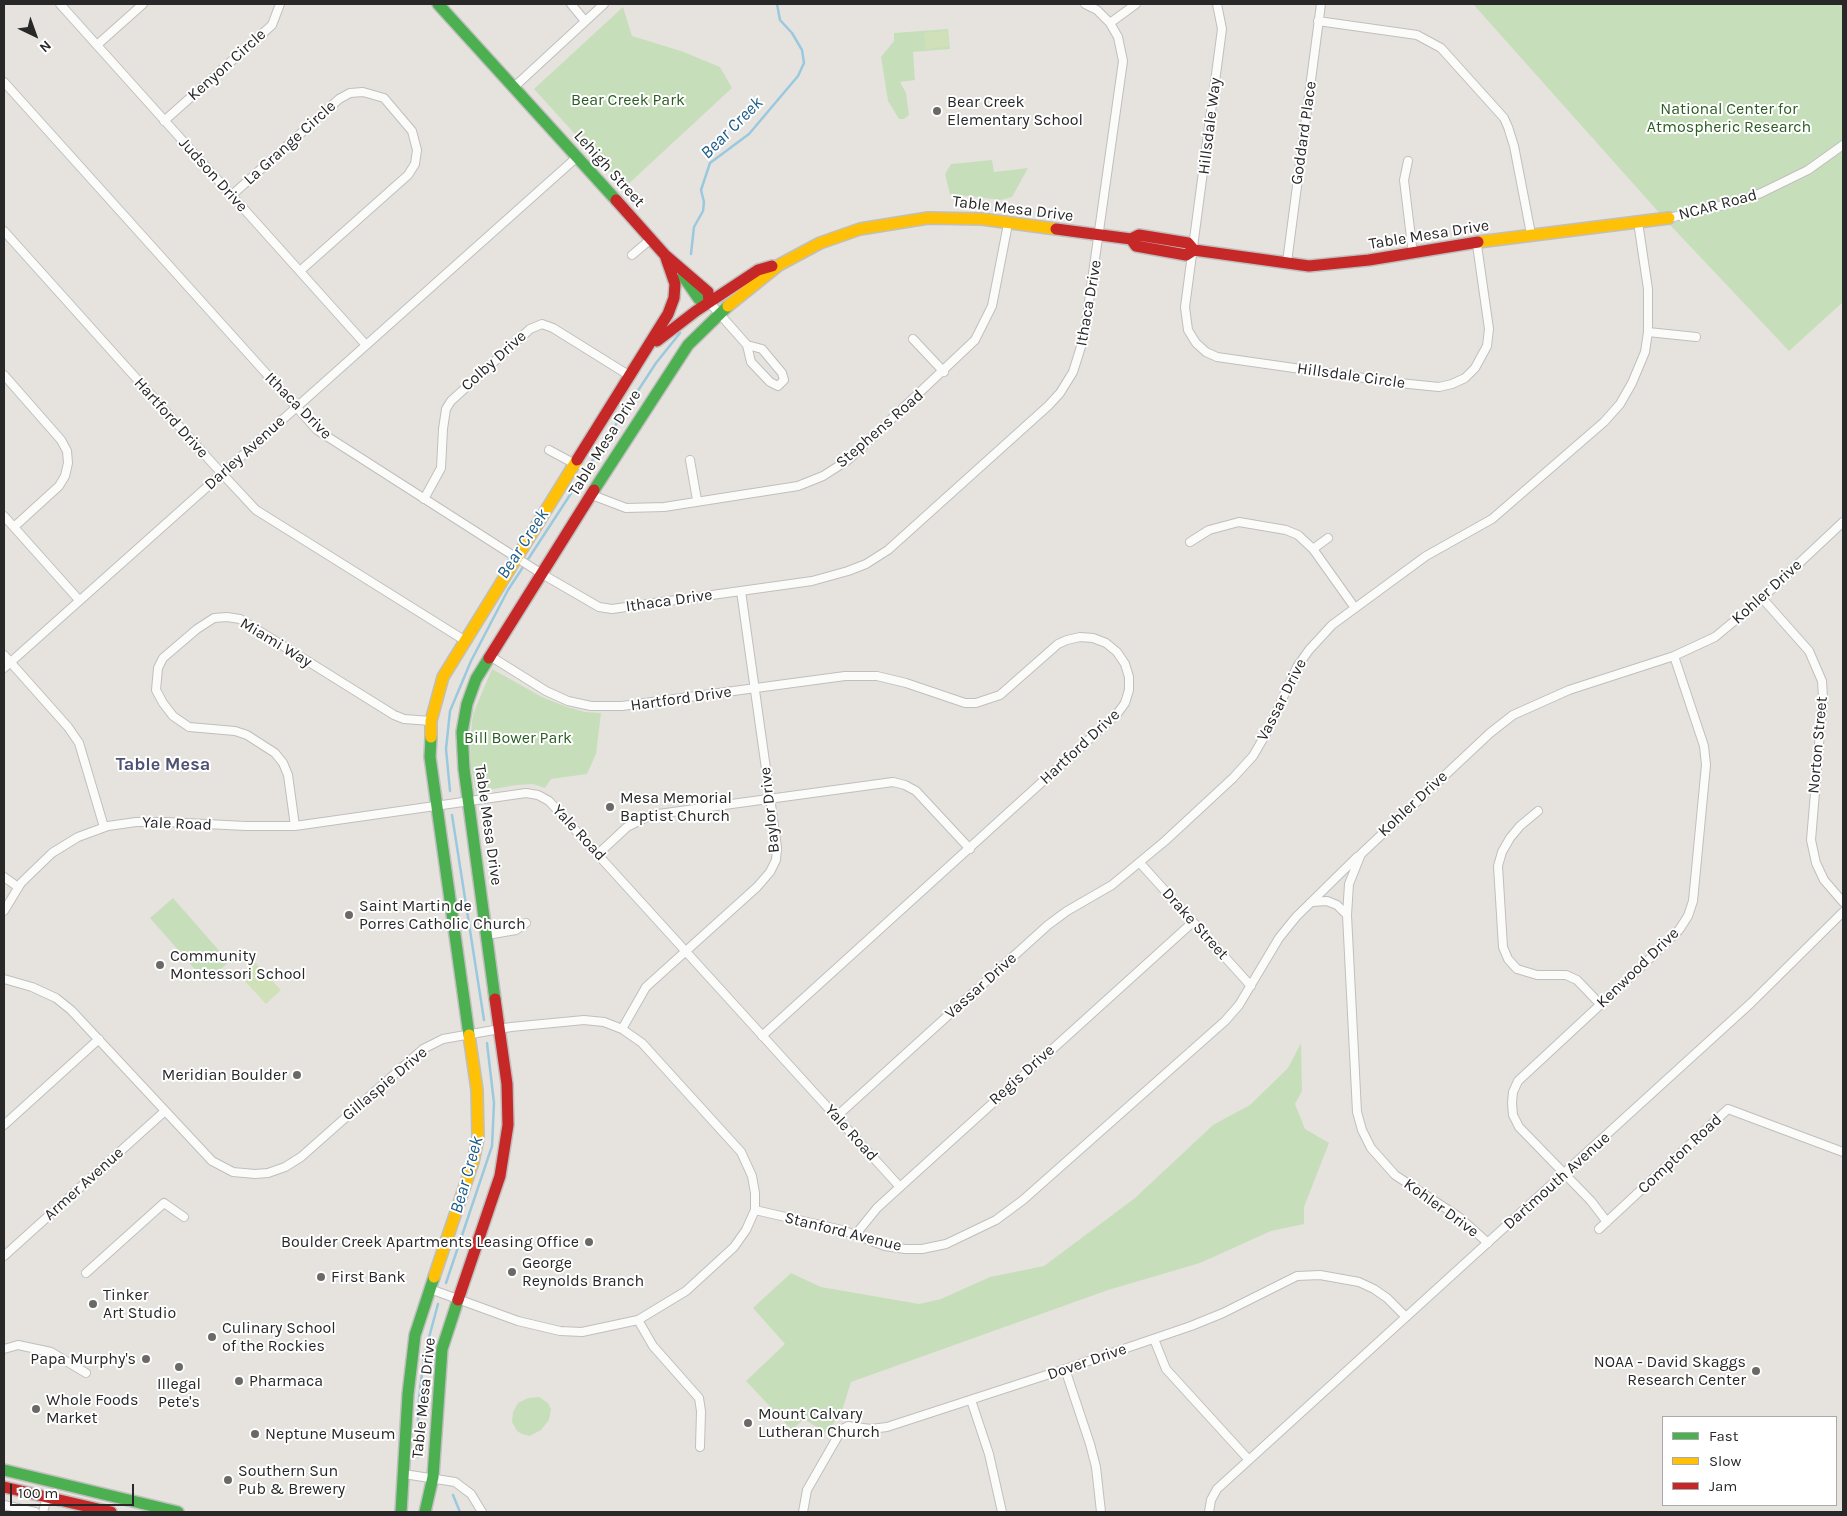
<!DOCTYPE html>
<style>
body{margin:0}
#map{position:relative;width:1847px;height:1516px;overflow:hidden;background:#e6e3de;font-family:Karla,sans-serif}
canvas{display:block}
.frame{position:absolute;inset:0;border:5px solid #282828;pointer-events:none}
.legend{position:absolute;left:1662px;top:1416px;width:175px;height:90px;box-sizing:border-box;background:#fff;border:1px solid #a9a9a9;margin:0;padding:6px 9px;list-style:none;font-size:15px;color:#282828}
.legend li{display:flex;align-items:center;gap:10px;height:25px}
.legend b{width:25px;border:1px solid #a9a9a9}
.north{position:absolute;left:10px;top:10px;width:50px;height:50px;-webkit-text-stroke:4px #fff;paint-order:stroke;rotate:138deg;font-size:14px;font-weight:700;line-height:20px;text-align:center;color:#282828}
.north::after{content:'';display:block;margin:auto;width:18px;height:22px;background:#282828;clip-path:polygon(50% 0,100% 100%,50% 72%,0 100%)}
.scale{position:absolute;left:10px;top:1484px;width:124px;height:22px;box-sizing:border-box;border:2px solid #282828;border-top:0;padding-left:6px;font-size:15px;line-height:18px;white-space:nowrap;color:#282828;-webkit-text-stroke:4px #fff;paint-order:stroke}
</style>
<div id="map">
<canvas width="1847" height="1516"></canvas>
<div class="frame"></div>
<ul class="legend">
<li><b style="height:6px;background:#4caf50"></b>Fast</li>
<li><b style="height:6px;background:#ffc107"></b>Slow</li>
<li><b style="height:6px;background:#c62828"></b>Jam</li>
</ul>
<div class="north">N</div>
<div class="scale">100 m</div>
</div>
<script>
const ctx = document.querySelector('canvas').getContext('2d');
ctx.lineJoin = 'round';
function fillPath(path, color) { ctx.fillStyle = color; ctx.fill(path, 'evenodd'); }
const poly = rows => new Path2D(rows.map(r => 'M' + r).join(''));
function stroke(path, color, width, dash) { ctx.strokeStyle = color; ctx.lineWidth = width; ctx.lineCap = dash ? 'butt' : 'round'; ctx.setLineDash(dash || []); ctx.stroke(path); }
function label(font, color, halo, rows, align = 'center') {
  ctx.font = font + ' Karla,sans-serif'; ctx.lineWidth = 4; ctx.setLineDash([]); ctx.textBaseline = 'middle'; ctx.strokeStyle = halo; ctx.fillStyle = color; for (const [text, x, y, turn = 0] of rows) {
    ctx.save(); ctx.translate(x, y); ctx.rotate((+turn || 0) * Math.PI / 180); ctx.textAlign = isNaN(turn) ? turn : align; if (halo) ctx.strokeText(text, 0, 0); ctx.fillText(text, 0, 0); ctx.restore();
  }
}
const green = poly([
 [1473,4,1843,4,1843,302,1789,351,1671,226],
 [623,7,632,36,681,51,720,67,732,88,624,188,534,89],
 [948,29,950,49,913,52,915,80,900,82,906,93,909,115,904,119,899,119,888,101,881,57,894,41,894,33],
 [992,160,994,172,1028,168,1012,197,1001,200,950,194,945,174,951,164],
 [492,669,542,697,567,707,585,712,601,713,596,754,587,774,551,779,545,788,533,784,517,785,476,792,471,768,470,740,473,714],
 [173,898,229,962,206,982,150,918],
 [1301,1043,1302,1091,1295,1104,1305,1129,1329,1143,1304,1207,1304,1224,1271,1231,1200,1263,1108,1290,851,1382,841,1414,826,1433,804,1419,792,1430,746,1381,785,1344,753,1308,791,1273,821,1287,919,1304,941,1299,990,1277,1044,1266,1135,1198,1213,1125,1250,1105,1288,1068],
 [539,1397,548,1403,551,1409,549,1420,541,1430,530,1436,522,1434,517,1431,512,1422,513,1412,518,1403,528,1398]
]);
const pitch = poly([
 [947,31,949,46,926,49,924,33],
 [254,961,281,990,266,1004,239,975]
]);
const stream = poly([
 [691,254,694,227,703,211,704,202,701,190,710,163,749,134,798,76,804,63,802,50,792,33,780,20,777,4],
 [450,791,446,749,450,711,471,661,508,590,656,363,680,333],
 [452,815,484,1020],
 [446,1283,492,1146,494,1103,487,1043],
 [418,1457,418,1408,424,1356,438,1304],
 [453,1495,460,1512]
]);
const street = poly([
 [60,4,366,345],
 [571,4,585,21],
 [1217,4,1222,29,1185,307,1188,330,1196,343,1206,352,1217,357,1399,383,1439,387,1452,384,1465,378,1475,368,1487,346,1489,329,1477,245],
 [1318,21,1417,35,1441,48,1504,118,1508,127,1514,146,1531,234],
 [1110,23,1136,4],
 [97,45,143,4],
 [4,82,317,430,542,574,599,607,612,609,812,581,848,571,866,564,888,550,1048,406,1060,393,1073,372,1084,337,1123,61,1118,37,1110,23,1097,10,1085,4],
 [513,88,604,4],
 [164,121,272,25,280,4],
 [1408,161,1404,180,1413,254],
 [232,195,339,99,350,93,363,92,384,98,412,131,417,150,415,164,408,175,300,271],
 [1669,218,1737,202,1761,193,1808,170,1843,145],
 [4,231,214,465,256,510,464,640],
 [632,255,651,239],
 [1287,262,1321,4],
 [709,302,747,345,751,362,770,382,778,386,784,380,782,373,762,349,747,345],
 [1648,332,1696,337],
 [913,339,944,372],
 [4,375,61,440,67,451,68,463,65,476,59,486,14,527],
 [549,450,575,464],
 [690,460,697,500],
 [592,495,626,508,664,507,798,486,823,476,848,460,975,340,992,306,1008,224],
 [424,499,441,468,443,429,446,409,451,401,530,329,542,324,553,328,630,376],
 [4,516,79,600],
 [1190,542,1209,530,1239,522,1286,530,1298,535,1313,549,1355,608],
 [1313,549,1328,538],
 [1762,598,1809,651,1822,681,1823,697,1811,840,1816,863,1824,880,1843,902],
 [4,655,68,727,79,743,104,827],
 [490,656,546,691,568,701,591,706,622,706,845,676,877,676,906,683,965,703,976,703,1000,695,1058,644,1067,640,1080,637,1093,638,1106,643,1117,652,1125,664,1129,677,1129,690,1125,703,1117,714,762,1036],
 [4,668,576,158],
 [1538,811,1520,826,1510,838,1502,852,1498,866,1503,947,1508,959,1517,969,1537,975,1566,975,1577,980,1600,1004],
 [295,826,288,775,283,763,275,753,247,735,235,731,189,727,173,716,163,703,156,690,158,668,163,658,197,629,214,618,227,617,240,619,394,715,404,719,431,721],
 [598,854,627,827,651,815,893,782,905,785,916,791,970,849],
 [1140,863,1251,986],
 [4,877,18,887],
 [1312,902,1327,901,1337,905,1347,915],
 [4,911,21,883,52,853,78,837,108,826,136,822,166,822,246,826,295,826,526,793,538,795,549,801,900,1187],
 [487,935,516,930,526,923],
 [4,979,32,987,56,998,71,1010,212,1161,233,1172,255,1174,268,1173,285,1167,301,1157,423,1049,443,1039,511,1027,584,1020,604,1022,622,1029,642,1043,741,1152,752,1176,755,1193,755,1210,746,1230,734,1247,686,1291,638,1320,582,1332,560,1331,518,1321,430,1289],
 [622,1029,646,987,757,887,770,872,776,860,777,847,741,591],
 [837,1116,1048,925,1067,911,1112,885,1165,841,1233,778,1253,756,1267,732,1297,667,1309,650,1332,625,1426,556,1492,519,1604,422,1620,404,1632,383,1645,352,1648,332,1648,289,1638,222],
 [4,1125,99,1039],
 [755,1210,842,1230,885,1246,905,1249,922,1249,946,1244,996,1220,1023,1200,1225,1021,1239,1005,1279,938,1296,917,1357,857],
 [1607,1222,1591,1201,1519,1127,1513,1115,1512,1103,1513,1092,1518,1081,1642,966,1679,930,1688,916,1693,901,1706,765,1704,746,1674,656],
 [1599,1229,1728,1109,1843,1152],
 [856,1234,877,1208,900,1187,1193,922],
 [1488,1243,1459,1217,1395,1175,1371,1148,1362,1130,1357,1112,1347,915,1349,884,1361,854,1490,733,1513,715,1569,690,1674,656,1715,637,1762,598,1843,522],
 [4,1256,165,1111],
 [86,1273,164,1203,184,1217],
 [638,1320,653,1346,699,1398,701,1411,700,1447],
 [1154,1339,1166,1369,1249,1460],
 [4,1349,18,1345,51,1352,86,1373],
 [1065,1369,1090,1444,1096,1467,1101,1512],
 [971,1400,989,1454,1002,1512],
 [404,1474,455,1482,471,1494,482,1512],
 [4,1505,35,1512],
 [43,1512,47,1497],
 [803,1512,807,1490,842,1429,848,1426,871,1429,887,1427,1065,1369,1191,1326,1223,1313,1297,1276,1320,1275,1359,1282,1374,1289,1387,1298,1406,1317],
 [1209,1512,1211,1500,1217,1489,1751,1003,1843,912]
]);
const fast = poly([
 [438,4,616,200],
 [683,276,699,299,709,302],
 [594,490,688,345,728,306],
 [489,658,476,679,467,704,462,732,464,769,495,999],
 [431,737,430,757,469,1035],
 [4,1470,178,1512],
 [401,1512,408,1394,415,1335,434,1277],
 [425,1512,433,1477,442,1349,458,1300]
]);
const slow = poly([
 [1478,242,1669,218],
 [728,306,779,265,820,243,860,229,928,218,982,219,1056,229],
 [431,737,431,721,443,677,577,460],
 [434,1277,473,1162,478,1138,477,1090,469,1035]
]);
const jam = poly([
 [616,200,665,255,708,292,709,302],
 [1056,229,1131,239,1139,235,1188,243,1194,250,1309,266,1369,260,1478,242],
 [1131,239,1136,246,1186,255,1194,250],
 [657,341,696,311,758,270,772,266],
 [577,460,668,314,674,298,675,284,665,255],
 [489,658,594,490],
 [458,1300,500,1176,508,1125,507,1084,495,999],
 [4,1487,111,1512]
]);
const markers = [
 [937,111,5,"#6a6968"],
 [610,807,5,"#6a6968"],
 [349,915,5,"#6a6968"],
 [160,965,5,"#6a6968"],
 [297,1075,5,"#6a6968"],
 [589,1242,5,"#6a6968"],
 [512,1272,5,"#6a6968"],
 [321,1277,5,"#6a6968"],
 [93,1304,5,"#6a6968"],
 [212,1337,5,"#6a6968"],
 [146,1359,5,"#6a6968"],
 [179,1367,5,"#6a6968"],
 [1756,1371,5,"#6a6968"],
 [239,1381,5,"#6a6968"],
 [36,1409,5,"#6a6968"],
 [748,1423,5,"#6a6968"],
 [255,1434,5,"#6a6968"],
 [228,1480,5,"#6a6968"]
];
const streetNames = [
 ["Kenyon Circle",227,65,-42],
 ["Hillsdale Way",1210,126,-83],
 ["Goddard Place",1304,133,-82],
 ["La Grange Circle",290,143,-42],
 ["Lehigh Street",609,169,48],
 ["Judson Drive",213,175,48],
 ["NCAR Road",1718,205,-15],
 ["Table Mesa Drive",1013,209,7],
 ["Table Mesa Drive",1429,235,-9],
 ["Ithaca Drive",1089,303,-80],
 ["Colby Drive",494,361,-42],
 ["Hillsdale Circle",1351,376,8],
 ["Ithaca Drive",298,406,45],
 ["Hartford Drive",171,418,48],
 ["Stephens Road",880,429,-41],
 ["Table Mesa Drive",605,443,-58],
 ["Darley Avenue",245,453,-42],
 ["Kohler Drive",1767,592,-42],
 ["Ithaca Drive",669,601,-8],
 ["Miami Way",276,643,31],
 ["Hartford Drive",681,699,-8],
 ["Vassar Drive",1282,700,-63],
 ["Norton Street",1818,745,-85],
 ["Hartford Drive",1080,747,-43],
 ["Kohler Drive",1413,804,-43],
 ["Baylor Drive",770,810,-96],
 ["Yale Road",177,824,2],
 ["Table Mesa Drive",488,825,82],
 ["Yale Road",579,833,47],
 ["Drake Street",1195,924,48],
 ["Kenwood Drive",1638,968,-44],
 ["Vassar Drive",981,986,-42],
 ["Regis Drive",1022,1075,-42],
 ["Gillaspie Drive",385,1084,-40],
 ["Yale Road",851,1133,48],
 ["Compton Road",1680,1154,-43],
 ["Dartmouth Avenue",1557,1181,-42],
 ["Armer Avenue",84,1184,-42],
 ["Kohler Drive",1441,1208,36],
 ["Stanford Avenue",843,1232,14],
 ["Dover Drive",1087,1362,-19],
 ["Table Mesa Drive",424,1398,-84]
];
const parkNames = [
 ["Bear Creek Park",628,100],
 ["National Center for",1729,109],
 ["Atmospheric Research",1729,127],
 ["Bill Bower Park",518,738]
];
const poiNames = [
 ["Bear Creek",947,102],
 ["Elementary School",947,120],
 ["Mesa Memorial",620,798],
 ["Baptist Church",620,816],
 ["Saint Martin de",359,906],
 ["Porres Catholic Church",359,924],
 ["Community",170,956],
 ["Montessori School",170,974],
 ["Meridian Boulder",287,1075,"right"],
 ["Boulder Creek Apartments Leasing Office",579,1242,"right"],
 ["George",522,1263],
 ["Reynolds Branch",522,1281],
 ["First Bank",331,1277],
 ["Tinker",103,1295],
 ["Art Studio",103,1313],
 ["Culinary School",222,1328],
 ["of the Rockies",222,1346],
 ["Papa Murphy's",136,1359,"right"],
 ["NOAA - David Skaggs",1746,1362,"right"],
 ["Research Center",1746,1380,"right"],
 ["Pharmaca",249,1381],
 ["Illegal",179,1384,"center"],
 ["Pete's",179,1402,"center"],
 ["Whole Foods",46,1400],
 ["Market",46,1418],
 ["Mount Calvary",758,1414],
 ["Lutheran Church",758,1432],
 ["Neptune Museum",265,1434],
 ["Southern Sun",238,1471],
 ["Pub & Brewery",238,1489]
];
const waterNames = [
 ["Bear Creek",732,128,-45],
 ["Bear Creek",523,544,-57],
 ["Bear Creek",467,1175,-74]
];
const neighbourhoodNames = [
 ["Table Mesa",163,765]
];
fillPath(green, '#c7debb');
fillPath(pitch, '#d0e1b9');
stroke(stream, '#9ac9df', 2.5);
stroke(street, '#c0bfbf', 10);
stroke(fast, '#c0bfbf', 14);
stroke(slow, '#c0bfbf', 14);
stroke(jam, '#c0bfbf', 14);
stroke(street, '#fbfbfa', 8);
stroke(fast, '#4caf50', 11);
stroke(slow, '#ffc107', 11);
stroke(jam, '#c62828', 11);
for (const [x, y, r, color] of markers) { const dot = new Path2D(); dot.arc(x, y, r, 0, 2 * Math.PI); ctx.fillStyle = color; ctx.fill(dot); stroke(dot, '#fff', 2); }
label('16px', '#282828', '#fff', streetNames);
label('16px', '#2a5c21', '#fff', parkNames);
label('16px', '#282828', '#fff', poiNames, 'left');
label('italic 18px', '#1c5c88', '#fff', waterNames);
label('bold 18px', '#4e5273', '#fff', neighbourhoodNames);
</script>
